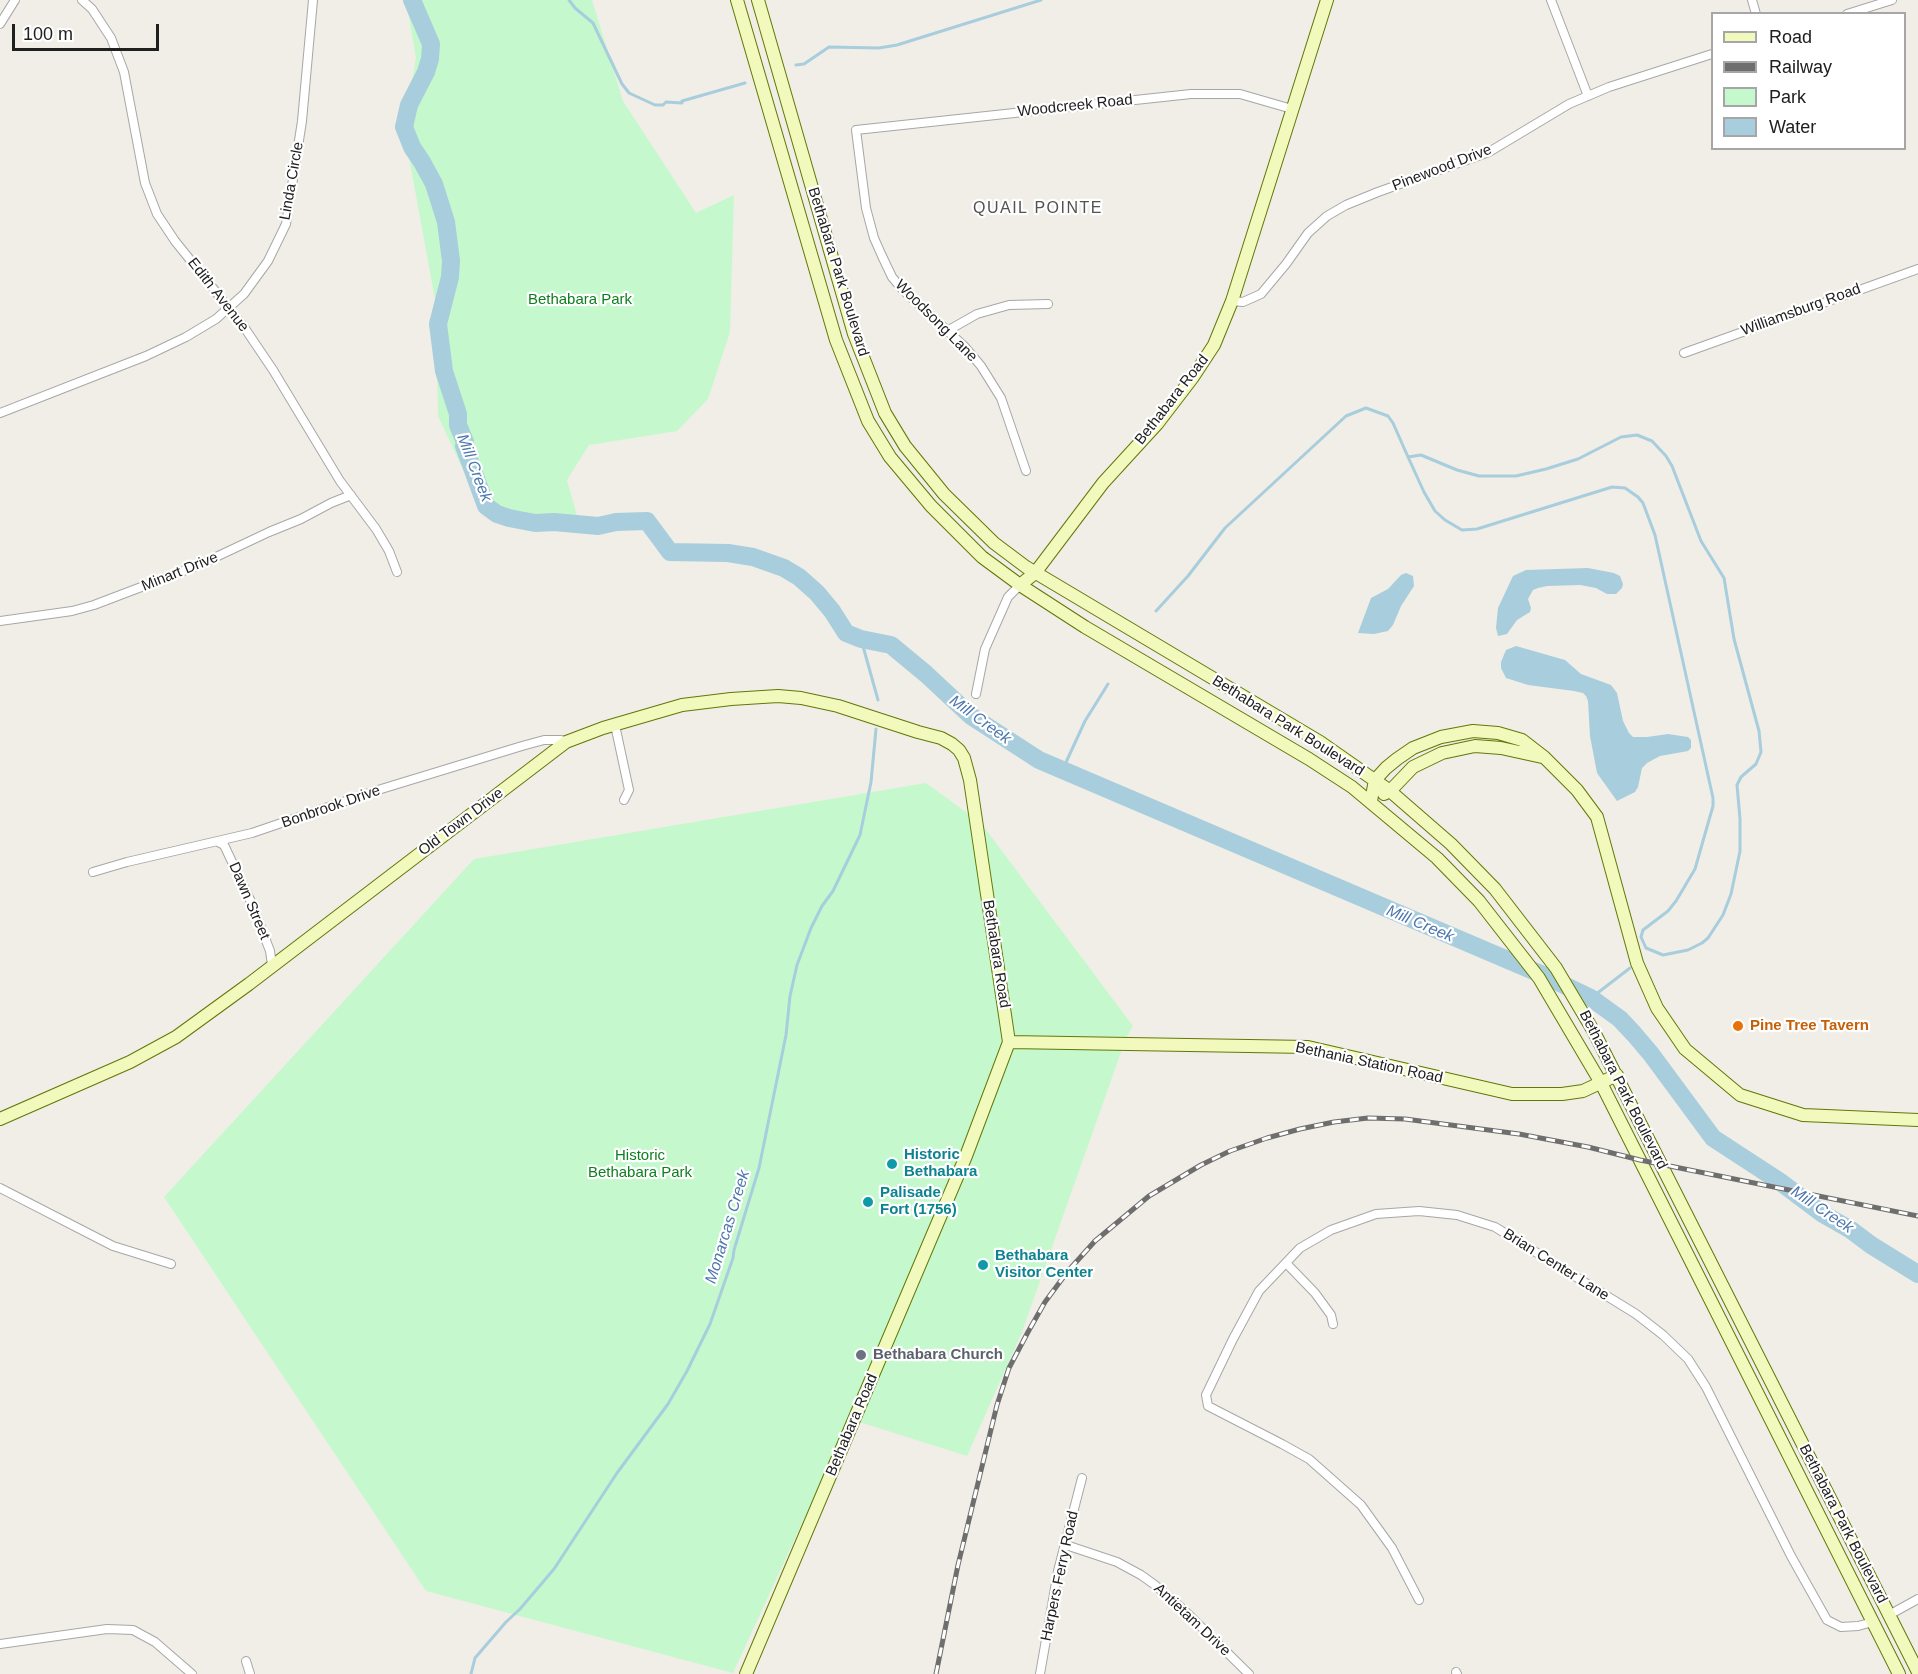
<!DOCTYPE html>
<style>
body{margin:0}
#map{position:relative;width:1918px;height:1674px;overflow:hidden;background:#f0eee6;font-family:Helvetica,sans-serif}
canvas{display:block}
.legend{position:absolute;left:1711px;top:12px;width:195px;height:138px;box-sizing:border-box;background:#fff;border:2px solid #a6a6a6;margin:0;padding:8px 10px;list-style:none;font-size:18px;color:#202020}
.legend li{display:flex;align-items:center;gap:12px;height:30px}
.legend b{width:30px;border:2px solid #a6a6a6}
.scale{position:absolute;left:12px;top:24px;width:147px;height:27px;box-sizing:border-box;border:3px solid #202020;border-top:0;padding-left:8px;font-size:18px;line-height:21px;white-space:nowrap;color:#202020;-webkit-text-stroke:4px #fff;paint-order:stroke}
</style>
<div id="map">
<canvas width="1918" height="1674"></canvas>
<ul class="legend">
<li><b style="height:8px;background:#f1f9bc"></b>Road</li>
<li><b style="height:8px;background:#6e6e6e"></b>Railway</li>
<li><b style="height:16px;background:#c5f9cd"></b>Park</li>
<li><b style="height:16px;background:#a8cddd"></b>Water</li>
</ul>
<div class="scale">100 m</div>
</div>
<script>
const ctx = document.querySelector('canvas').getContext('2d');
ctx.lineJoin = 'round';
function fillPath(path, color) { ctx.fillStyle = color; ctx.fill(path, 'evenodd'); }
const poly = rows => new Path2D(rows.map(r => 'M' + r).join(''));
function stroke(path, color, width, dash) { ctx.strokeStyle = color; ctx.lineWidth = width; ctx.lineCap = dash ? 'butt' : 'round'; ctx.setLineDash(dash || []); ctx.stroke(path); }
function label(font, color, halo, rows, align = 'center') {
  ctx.font = font + ' Helvetica,sans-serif'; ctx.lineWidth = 4.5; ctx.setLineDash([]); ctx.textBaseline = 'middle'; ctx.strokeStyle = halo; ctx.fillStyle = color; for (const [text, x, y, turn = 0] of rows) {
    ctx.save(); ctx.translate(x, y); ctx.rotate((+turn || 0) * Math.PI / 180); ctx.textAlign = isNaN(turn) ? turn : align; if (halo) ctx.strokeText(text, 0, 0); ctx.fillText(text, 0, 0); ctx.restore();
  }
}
const park = poly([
 [406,0,592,0,623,101,696,213,734,195,730,332,708,399,677,431,589,445,567,480,581,530,522,524,479,504,438,416,436,305,404,130,416,58],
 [926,783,981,823,1133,1026,1126,1038,1022,1332,967,1456,850,1419,733,1673,426,1591,164,1197,474,859]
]);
const water = poly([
 [1588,568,1614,573,1620,576,1623,584,1622,588,1616,594,1607,594,1596,588,1580,585,1547,586,1538,588,1533,590,1528,599,1531,608,1530,612,1517,620,1507,634,1498,636,1496,628,1498,608,1513,576,1526,570],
 [1406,573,1413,576,1414,586,1401,606,1393,625,1388,631,1374,634,1358,633,1371,598,1388,589,1401,575],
 [1516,646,1565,660,1581,674,1611,685,1617,693,1623,721,1629,733,1633,737,1647,737,1668,734,1688,737,1691,740,1691,748,1688,751,1660,756,1647,763,1642,768,1638,787,1635,792,1617,801,1597,773,1590,736,1588,701,1586,696,1583,693,1574,691,1528,685,1506,678,1501,668,1501,662,1506,650]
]);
const stream = poly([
 [569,0,575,8,593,23,622,84,629,93,655,105,663,105,666,102,682,103,682,101,745,83],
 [796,65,804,64,829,47,879,48,897,45,1041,0],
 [1156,611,1188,576,1225,528,1346,416,1366,408,1388,416,1393,423,1408,457,1424,492,1435,511,1445,520,1462,530,1477,529,1612,487,1625,488,1638,497,1643,503,1655,535,1713,798,1713,806,1695,869,1676,901,1668,911,1643,930,1641,937,1646,948,1663,955,1688,950,1702,943,1708,938,1723,915,1731,894,1740,851,1740,819,1737,785,1741,777,1756,764,1761,752,1759,731,1734,639,1724,578,1701,541,1672,466,1666,456,1652,441,1637,435,1621,437,1578,459,1546,469,1516,476,1479,476,1457,470,1421,455,1408,457],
 [861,639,878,700],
 [1062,771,1085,721,1108,684],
 [1591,998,1630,968],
 [471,1674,475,1658,506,1622,520,1609,554,1569,617,1473,668,1404,687,1371,710,1324,733,1258,734,1250,759,1168,786,1035,790,996,797,965,811,928,822,906,833,891,860,835,871,782,876,729]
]);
const river = poly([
 [412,0,431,44,430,59,426,72,409,105,404,127,412,147,422,162,434,184,446,222,451,261,450,277,438,324,444,371,458,414,458,425,465,442,464,446,486,506,497,514,509,518,535,523,554,522,598,526,616,522,647,521,670,552,728,553,753,557,784,568,799,577,817,593,832,611,846,633,861,639,891,645,926,674,971,716,1039,760,1543,975,1591,998,1620,1019,1634,1034,1651,1054,1713,1138,1779,1181,1823,1214,1851,1230,1871,1245,1918,1274]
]);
const street = poly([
 [82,0,92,9,111,38,124,72,145,183,157,214,175,241,244,327,273,370,340,481,376,529,389,551,397,572],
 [1551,0,1588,96],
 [1752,0,1756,14],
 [1847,14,1892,0],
 [0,24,15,0],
 [1232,301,1243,302,1261,294,1286,264,1308,233,1327,216,1346,205,1378,192,1489,152,1569,104,1609,87,1712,54],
 [947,331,977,314,1009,305,1048,304],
 [1684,353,1918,269],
 [0,413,146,356,186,337,216,319,244,294,268,261,286,224,302,121,313,0],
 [1026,471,1001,398,981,366,965,347,902,289,892,277,882,256,874,238,866,208,856,130,1191,94,1240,94,1292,109],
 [0,621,72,611,94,605,199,565,269,532,301,519,331,503,351,495],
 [976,694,985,649,1008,597,1020,585],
 [615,725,629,790,624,800],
 [218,842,224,845,252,904,270,951,272,965],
 [93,872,127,862,252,833,378,790,522,746,544,740,561,740,566,742],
 [0,1188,113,1246,171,1264],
 [1286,1263,1315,1293,1331,1315,1333,1324],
 [1066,1545,1117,1562,1141,1575,1155,1585,1185,1611,1249,1674],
 [1419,1600,1392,1548,1361,1505,1309,1459,1282,1444,1208,1406,1206,1395,1233,1339,1259,1291,1300,1248,1331,1230,1376,1214,1419,1211,1457,1215,1495,1227,1636,1314,1663,1335,1688,1359,1706,1387,1791,1556,1827,1620,1841,1627,1858,1626,1873,1622],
 [1889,1615,1918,1599],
 [0,1644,107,1629,133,1630,155,1642,192,1674],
 [246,1661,250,1674],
 [1456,1672,1457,1674],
 [1040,1674,1058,1571,1082,1478]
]);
const secondary = poly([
 [737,0,836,340,868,421,890,457,931,506,982,557,1020,585,1085,627,1309,759,1352,787,1437,858,1479,901,1539,978,1601,1083,1899,1674],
 [758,0,854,334,885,413,905,446,944,494,994,543,1026,567,1320,742,1390,791,1451,844,1495,889,1556,968,1594,1032,1918,1672],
 [1020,585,1035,573,1103,483,1157,424,1193,377,1214,345,1232,301,1327,0],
 [1384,794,1390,791,1413,767,1442,753,1475,746,1501,748,1542,757],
 [1371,801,1375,780,1386,768,1397,759,1413,748,1441,737,1473,731,1498,733,1522,740,1544,757,1577,790,1597,817,1637,963,1657,1008,1685,1049,1740,1095,1803,1115,1918,1120],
 [1009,1042,1308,1047,1512,1094,1562,1094,1583,1091,1617,1075],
 [0,1119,130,1062,176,1037,249,984,566,742,603,728,682,705,731,699,778,696,801,698,838,706,918,732,941,738,952,744,959,750,964,758,970,780,1009,1042,966,1156,746,1674]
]);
const rail = poly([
 [936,1674,958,1565,997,1405,1009,1368,1028,1332,1045,1302,1068,1271,1095,1241,1149,1196,1201,1165,1230,1151,1267,1138,1300,1129,1334,1122,1368,1118,1405,1119,1519,1134,1588,1147,1640,1160,1918,1216]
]);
const markers = [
 [1738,1026,6,"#e8710a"],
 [892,1164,6,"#0f9aa8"],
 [868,1202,6,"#0f9aa8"],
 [983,1265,6,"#0f9aa8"],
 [861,1355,6,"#6b7280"]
];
const streetNames = [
 ["Woodcreek Road",1075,106,-6],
 ["Pinewood Drive",1442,168,-21],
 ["Linda Circle",292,181,-80],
 ["Bethabara Park Boulevard",838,272,73],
 ["Edith Avenue",218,295,52],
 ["Williamsburg Road",1801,310,-20],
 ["Woodsong Lane",936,321,45],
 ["Bethabara Road",1172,400,-52],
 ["Minart Drive",180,572,-22],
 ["Bethabara Park Boulevard",1288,726,32],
 ["Bonbrook Drive",331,807,-19],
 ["Old Town Drive",461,822,-37],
 ["Dawn Street",249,901,67],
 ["Bethabara Road",996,954,81],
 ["Bethania Station Road",1369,1063,12],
 ["Bethabara Park Boulevard",1623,1090,63],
 ["Brian Center Lane",1556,1265,32],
 ["Bethabara Road",852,1425,-67],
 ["Bethabara Park Boulevard",1843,1524,63],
 ["Harpers Ferry Road",1060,1576,-78],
 ["Antietam Drive",1192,1620,43]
];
const parkNames = [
 ["Bethabara Park",580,300],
 ["Historic",640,1156],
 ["Bethabara Park",640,1173]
];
const foodNames = [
 ["Pine Tree Tavern",1750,1026]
];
const cultureNames = [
 ["Historic",904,1155],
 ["Bethabara",904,1172],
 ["Palisade",880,1193],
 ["Fort (1756)",880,1210],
 ["Bethabara",995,1256],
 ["Visitor Center",995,1273]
];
const worshipNames = [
 ["Bethabara Church",873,1355]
];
const neighbourhoodNames = [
 ["QUAIL POINTE",1038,209]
];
const waterNames = [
 ["Mill Creek",474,468,69],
 ["Mill Creek",980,720,36],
 ["Mill Creek",1420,924,23],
 ["Mill Creek",1822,1210,34],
 ["Monarcas Creek",728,1227,-73]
];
fillPath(park, '#c5f9cd');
fillPath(water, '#a8cddd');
stroke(stream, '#a8cddd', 3);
stroke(river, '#a8cddd', 18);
stroke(street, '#a7a7a7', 10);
stroke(secondary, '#637707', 14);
stroke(street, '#fff', 8);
stroke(secondary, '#f1f9bc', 12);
stroke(rail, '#6e6e6e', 5);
stroke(rail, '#fff', 3, [9]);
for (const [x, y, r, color] of markers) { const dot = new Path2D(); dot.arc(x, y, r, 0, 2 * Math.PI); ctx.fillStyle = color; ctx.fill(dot); stroke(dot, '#fff', 2); }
label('15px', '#202020', '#fff', streetNames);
label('15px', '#0e7e1f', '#fff', parkNames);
label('bold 15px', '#c56008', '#fff', foodNames, 'left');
label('bold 15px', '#0d838f', '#fff', cultureNames, 'left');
label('bold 15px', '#5b616d', '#fff', worshipNames, 'left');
ctx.letterSpacing = '1.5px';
label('16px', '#535353', '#fff', neighbourhoodNames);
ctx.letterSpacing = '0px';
label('italic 16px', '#4d77af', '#fff', waterNames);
</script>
